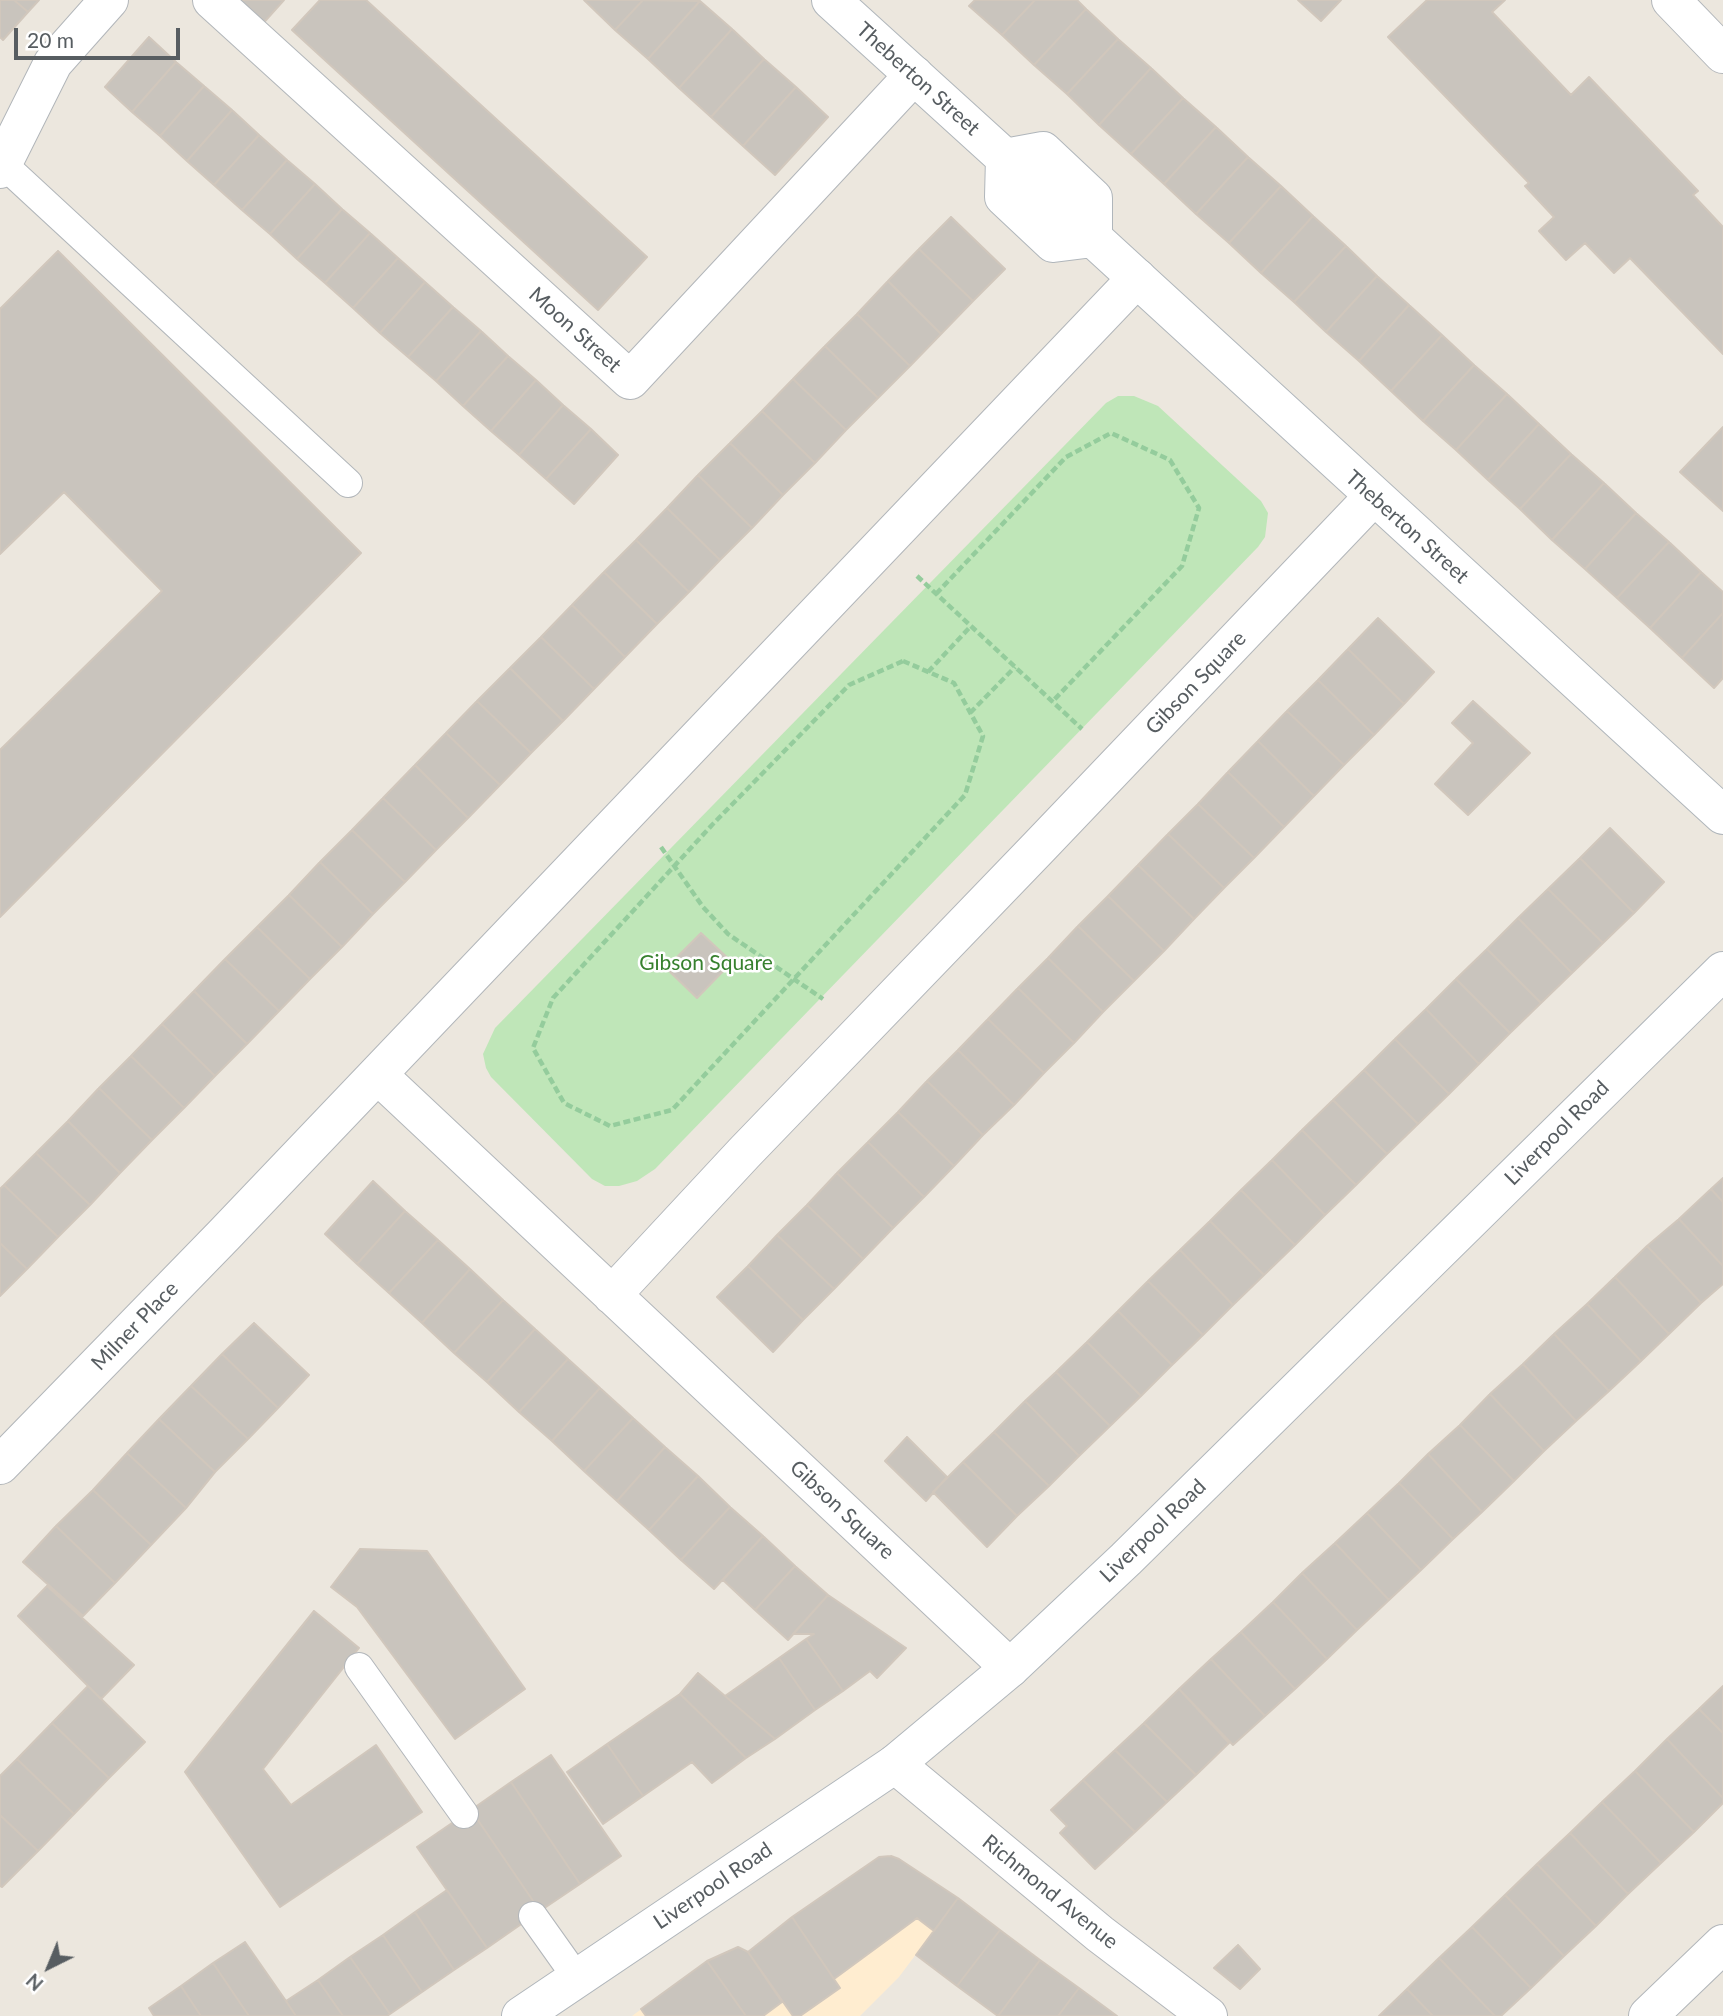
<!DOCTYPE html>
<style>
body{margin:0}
#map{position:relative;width:1723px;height:2016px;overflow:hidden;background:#ece7de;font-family:Lato,sans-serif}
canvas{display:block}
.north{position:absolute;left:14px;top:1932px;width:70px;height:70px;-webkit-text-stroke:5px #fff;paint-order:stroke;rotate:223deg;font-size:19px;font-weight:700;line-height:28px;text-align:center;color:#575d61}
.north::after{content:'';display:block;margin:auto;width:24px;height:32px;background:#575d61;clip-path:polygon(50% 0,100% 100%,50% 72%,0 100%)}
.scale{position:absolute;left:14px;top:28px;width:166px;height:32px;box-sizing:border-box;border:4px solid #575d61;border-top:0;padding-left:9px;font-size:21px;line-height:24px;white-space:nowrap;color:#575d61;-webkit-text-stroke:5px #fff;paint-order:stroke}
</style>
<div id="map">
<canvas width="1723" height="2016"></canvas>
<div class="north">N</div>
<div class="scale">20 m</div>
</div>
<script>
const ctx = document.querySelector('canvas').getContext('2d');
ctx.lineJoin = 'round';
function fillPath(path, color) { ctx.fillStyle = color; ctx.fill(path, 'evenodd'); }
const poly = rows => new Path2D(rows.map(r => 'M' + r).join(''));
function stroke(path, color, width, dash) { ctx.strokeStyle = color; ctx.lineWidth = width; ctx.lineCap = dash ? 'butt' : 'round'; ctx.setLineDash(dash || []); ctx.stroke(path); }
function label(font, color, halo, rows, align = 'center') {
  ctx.font = font + ' Lato,sans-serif'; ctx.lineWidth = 5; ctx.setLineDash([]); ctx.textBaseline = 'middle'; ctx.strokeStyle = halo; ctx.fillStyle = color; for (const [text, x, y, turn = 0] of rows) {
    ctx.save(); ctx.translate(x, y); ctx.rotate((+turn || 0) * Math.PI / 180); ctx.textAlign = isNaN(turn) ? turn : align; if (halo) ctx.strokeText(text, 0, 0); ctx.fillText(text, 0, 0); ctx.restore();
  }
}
const commercial = poly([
 [891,1856,899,1859,958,1898,899,1977,860,2016,632,2016,707,1961,738,1947,748,1952,792,1917,879,1857]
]);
const green = poly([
 [1118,396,1134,396,1158,406,1261,501,1268,513,1265,537,1258,547,655,1169,637,1181,619,1186,605,1186,592,1179,491,1077,486,1068,483,1054,495,1028,1106,403]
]);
const building = poly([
 [0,0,14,0,28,12,3,40,0,37,0,0],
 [14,0,39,0,28,12,14,0],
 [226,0,284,0,258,29,226,0],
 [320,0,366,0,647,257,598,310,292,30,320,0],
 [584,0,643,0,615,30,584,0],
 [643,0,700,1,648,59,615,30,643,0],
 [975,0,1035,0,1002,35,969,6,975,0],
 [1035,0,1077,0,1086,9,1034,65,1002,35,1035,0],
 [1298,0,1341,0,1321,21,1298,0],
 [1427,0,1505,0,1492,12,1571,95,1589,77,1698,191,1693,195,1723,227,1723,354,1630,258,1614,273,1585,243,1566,260,1539,231,1554,217,1525,186,1529,183,1388,37,1427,0],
 [700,1,732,29,679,88,648,59,700,1],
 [1086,9,1118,39,1067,94,1034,65,1086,9],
 [732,29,764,59,711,117,679,88,732,29],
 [149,37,176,62,132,112,105,87,149,37],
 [1118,39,1151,68,1099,125,1067,94,1118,39],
 [764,59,796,87,743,146,711,117,764,59],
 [176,62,204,86,160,136,132,112,176,62],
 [1151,68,1183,98,1131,154,1099,125,1151,68],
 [204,86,232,110,187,161,160,136,204,86],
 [796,87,828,117,775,175,743,146,796,87],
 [1183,98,1216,127,1164,184,1131,154,1183,98],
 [232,110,259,135,214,185,187,161,232,110],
 [1216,127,1248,157,1196,214,1164,184,1216,127],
 [259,135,287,160,242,210,214,185,259,135],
 [1248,157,1281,186,1229,243,1196,214,1248,157],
 [287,160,315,184,270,234,242,210,287,160],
 [315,184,342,209,297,259,270,234,315,184],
 [1281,186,1313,216,1261,273,1229,243,1281,186],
 [342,209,370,233,325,283,297,259,342,209],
 [1313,216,1346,246,1294,302,1261,273,1313,216],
 [951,217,1005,269,973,301,919,249,951,217],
 [370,233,398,258,353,308,325,283,370,233],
 [1346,246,1377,276,1326,332,1294,302,1346,246],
 [919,249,973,301,941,334,888,281,919,249],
 [58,251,361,553,0,917,0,750,162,591,64,492,0,554,0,309,58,251],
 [398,258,425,282,380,333,353,308,398,258],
 [1377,276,1409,305,1359,361,1326,332,1377,276],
 [888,281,941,334,910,366,857,314,888,281],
 [425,282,453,307,408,357,380,333,425,282],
 [1409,305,1442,335,1391,391,1359,361,1409,305],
 [453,307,481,331,436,381,408,357,453,307],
 [857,314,910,366,878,398,825,346,857,314],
 [481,331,508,356,463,406,436,381,481,331],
 [1442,335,1474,365,1423,421,1391,391,1442,335],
 [825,346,878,398,846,430,793,379,825,346],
 [508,356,536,380,491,431,463,406,508,356],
 [1474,365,1507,394,1456,450,1423,421,1474,365],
 [793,379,846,430,815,463,762,411,793,379],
 [536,380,563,405,519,455,491,431,536,380],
 [1507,394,1539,424,1488,480,1456,450,1507,394],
 [563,405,591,429,546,479,519,455,563,405],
 [762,411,815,463,783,495,730,443,762,411],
 [1539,424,1571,454,1520,509,1488,480,1539,424],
 [1723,427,1723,511,1680,472,1723,427],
 [591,429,618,455,574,504,546,479,591,429],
 [730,443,783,495,752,528,698,475,730,443],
 [1571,454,1604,483,1552,540,1520,509,1571,454],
 [698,475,752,528,720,560,667,508,698,475],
 [1604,483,1636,513,1585,569,1552,540,1604,483],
 [667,508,720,560,689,592,636,540,667,508],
 [1636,513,1669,542,1617,598,1585,569,1636,513],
 [636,540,689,592,657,624,604,572,636,540],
 [1669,542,1701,572,1650,628,1617,598,1669,542],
 [604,572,657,624,625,657,572,605,604,572],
 [1701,572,1723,592,1723,613,1682,658,1650,628,1701,572],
 [572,605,625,657,594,689,541,637,572,605],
 [1723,613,1723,678,1714,688,1682,658,1723,613],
 [1378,618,1434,672,1404,704,1348,649,1378,618],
 [541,637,594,689,563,721,510,668,541,637],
 [1348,649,1404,704,1374,735,1318,680,1348,649],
 [510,668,563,721,531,753,477,701,510,668],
 [1318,680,1374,735,1344,765,1287,711,1318,680],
 [477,701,531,753,500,785,446,733,477,701],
 [1473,701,1530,753,1468,815,1435,784,1473,743,1452,723,1473,701],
 [1287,711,1344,765,1314,796,1258,741,1287,711],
 [446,733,500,785,468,818,415,765,446,733],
 [1258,741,1314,796,1284,827,1228,772,1258,741],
 [415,765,468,818,436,850,383,798,415,765],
 [1228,772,1284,827,1254,858,1198,804,1228,772],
 [383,798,436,850,405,882,352,830,383,798],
 [1198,804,1254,858,1224,888,1168,834,1198,804],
 [1610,828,1664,882,1634,913,1580,858,1610,828],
 [352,830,405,882,373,914,320,862,352,830],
 [1168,834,1224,888,1194,919,1138,865,1168,834],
 [1580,858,1634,913,1603,943,1548,889,1580,858],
 [320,862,373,914,342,947,289,895,320,862],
 [1138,865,1194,919,1164,951,1108,896,1138,865],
 [1548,889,1603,943,1572,973,1518,918,1548,889],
 [289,895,342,947,310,979,257,927,289,895],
 [1108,896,1164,951,1134,981,1078,926,1108,896],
 [1518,918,1572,973,1541,1003,1487,949,1518,918],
 [1078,926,1134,981,1103,1012,1048,958,1078,926],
 [257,927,310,979,279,1011,225,959,257,927],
 [701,933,732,962,697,998,666,968,701,933],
 [1487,949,1541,1003,1510,1033,1456,979,1487,949],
 [1048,958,1103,1012,1074,1043,1018,988,1048,958],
 [225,959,279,1011,247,1044,194,991,225,959],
 [1456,979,1510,1033,1479,1064,1426,1009,1456,979],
 [1018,988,1074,1043,1044,1073,988,1019,1018,988],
 [194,991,247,1044,215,1076,162,1024,194,991],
 [1426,1009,1479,1064,1449,1094,1395,1039,1426,1009],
 [988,1019,1044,1073,1014,1105,958,1050,988,1019],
 [162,1024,215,1076,184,1108,131,1056,162,1024],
 [1395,1039,1449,1094,1418,1124,1364,1070,1395,1039],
 [958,1050,1014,1105,983,1135,927,1081,958,1050],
 [131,1056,184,1108,152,1140,99,1088,131,1056],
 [1364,1070,1418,1124,1387,1154,1333,1100,1364,1070],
 [927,1081,983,1135,954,1166,898,1112,927,1081],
 [99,1088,152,1140,120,1173,68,1121,99,1088],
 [1333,1100,1387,1154,1356,1185,1302,1130,1333,1100],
 [898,1112,954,1166,924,1197,868,1142,898,1112],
 [68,1121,120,1173,90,1205,36,1153,68,1121],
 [1302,1130,1356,1185,1325,1215,1272,1160,1302,1130],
 [868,1142,924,1197,893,1228,837,1173,868,1142],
 [36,1153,90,1205,58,1237,4,1185,36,1153],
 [1272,1160,1325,1215,1295,1245,1241,1190,1272,1160],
 [837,1173,893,1228,863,1259,807,1205,837,1173],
 [1723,1178,1723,1202,1711,1189,1723,1178],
 [373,1181,405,1211,357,1264,325,1234,373,1181],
 [4,1185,58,1237,27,1269,0,1243,0,1189,4,1185],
 [1711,1189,1723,1202,1723,1266,1679,1219,1711,1189],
 [1241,1190,1295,1245,1264,1275,1210,1221,1241,1190],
 [807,1205,863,1259,834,1289,777,1235,807,1205],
 [405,1211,438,1240,389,1293,357,1264,405,1211],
 [1679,1219,1723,1266,1723,1284,1701,1303,1647,1246,1679,1219],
 [1210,1221,1264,1275,1233,1305,1180,1250,1210,1221],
 [777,1235,834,1289,803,1320,748,1266,777,1235],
 [438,1240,470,1269,422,1323,389,1293,438,1240],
 [0,1243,27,1269,0,1296,0,1243],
 [1647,1246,1701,1303,1669,1334,1615,1277,1647,1246],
 [1180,1250,1233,1305,1203,1335,1148,1281,1180,1250],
 [748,1266,803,1320,773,1352,717,1297,748,1266],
 [470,1269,503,1300,454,1353,422,1323,470,1269],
 [1615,1277,1669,1334,1641,1361,1587,1304,1615,1277],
 [1148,1281,1203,1335,1172,1365,1118,1311,1148,1281],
 [503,1300,535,1329,487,1382,454,1353,503,1300],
 [1587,1304,1641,1361,1609,1391,1554,1334,1587,1304],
 [1118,1311,1172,1365,1141,1396,1087,1342,1118,1311],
 [254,1323,309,1375,278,1408,222,1354,254,1323],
 [535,1329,568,1359,519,1412,487,1382,535,1329],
 [1554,1334,1609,1391,1576,1421,1523,1364,1554,1334],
 [1087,1342,1141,1396,1110,1426,1056,1372,1087,1342],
 [222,1354,278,1408,248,1439,191,1386,222,1354],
 [568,1359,600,1388,552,1441,519,1412,568,1359],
 [1523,1364,1576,1421,1544,1451,1490,1394,1523,1364],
 [1056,1372,1110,1426,1079,1456,1025,1401,1056,1372],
 [191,1386,248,1439,215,1472,159,1419,191,1386],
 [600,1388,633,1418,584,1471,552,1441,600,1388],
 [1490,1394,1544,1451,1514,1481,1460,1425,1490,1394],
 [1025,1401,1079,1456,1049,1486,994,1432,1025,1401],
 [633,1418,665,1447,617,1501,584,1471,633,1418],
 [159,1419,215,1472,186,1508,127,1453,159,1419],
 [1460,1425,1514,1481,1482,1512,1428,1454,1460,1425],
 [994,1432,1049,1486,1017,1516,963,1462,994,1432],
 [907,1437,947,1477,926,1501,885,1461,907,1437],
 [665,1447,698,1476,649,1530,617,1501,665,1447],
 [127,1453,186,1508,151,1545,93,1490,127,1453],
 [1428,1454,1482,1512,1453,1539,1399,1483,1428,1454],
 [963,1462,1017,1516,987,1547,933,1492,963,1462],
 [698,1476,730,1507,681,1560,649,1530,698,1476],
 [1399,1483,1453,1539,1421,1570,1367,1513,1399,1483],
 [93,1490,151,1545,115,1583,56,1526,93,1490],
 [730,1507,763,1536,714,1589,681,1560,730,1507],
 [1367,1513,1421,1570,1389,1600,1335,1543,1367,1513],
 [56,1526,115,1583,83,1616,23,1562,56,1526],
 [763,1536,795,1566,755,1610,723,1580,763,1536],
 [1335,1543,1389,1600,1357,1630,1302,1573,1335,1543],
 [360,1549,427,1551,525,1689,455,1739,357,1607,331,1587,360,1549],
 [795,1566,828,1595,788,1640,755,1610,795,1566],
 [1302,1573,1357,1630,1327,1659,1273,1602,1302,1573],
 [47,1586,134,1665,101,1699,18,1616,47,1586],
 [828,1595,906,1648,877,1678,870,1671,843,1691,806,1639,814,1634,793,1634,828,1595],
 [1273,1602,1327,1659,1295,1689,1241,1632,1273,1602],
 [314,1611,359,1648,263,1769,291,1805,376,1745,422,1812,280,1907,185,1772,314,1611],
 [1241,1632,1295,1689,1265,1716,1211,1659,1241,1632],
 [806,1639,843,1691,815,1710,779,1658,806,1639],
 [779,1658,815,1710,775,1739,725,1696,779,1658],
 [1211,1659,1265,1716,1233,1745,1179,1689,1211,1659],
 [698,1673,725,1696,775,1739,746,1758,680,1694,698,1673],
 [88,1686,145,1742,109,1778,52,1723,88,1686],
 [1723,1686,1723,1733,1699,1709,1723,1686],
 [1179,1689,1229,1743,1196,1775,1144,1723,1179,1689],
 [680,1694,746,1758,712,1783,692,1762,643,1796,607,1744,680,1694],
 [1699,1709,1723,1733,1723,1798,1667,1739,1699,1709],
 [52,1723,109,1778,74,1814,17,1759,52,1723],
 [1144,1723,1196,1775,1167,1802,1115,1750,1144,1723],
 [1667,1739,1723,1798,1723,1803,1694,1832,1635,1771,1667,1739],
 [607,1744,643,1796,603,1824,567,1772,607,1744],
 [1115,1750,1167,1802,1135,1832,1083,1780,1115,1750],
 [551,1755,621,1856,580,1884,511,1782,551,1755],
 [17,1759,74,1814,38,1851,0,1815,0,1776,17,1759],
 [1635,1771,1694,1832,1661,1863,1602,1802,1635,1771],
 [1083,1780,1135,1832,1095,1869,1060,1833,1067,1826,1051,1810,1083,1780],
 [511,1782,580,1884,540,1911,471,1810,511,1782],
 [1602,1802,1661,1863,1628,1894,1570,1833,1602,1802],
 [471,1810,540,1911,487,1948,417,1847,471,1810],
 [0,1815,38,1851,2,1887,0,1886,0,1815],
 [1570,1833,1628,1894,1596,1926,1537,1864,1570,1833],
 [891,1856,899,1859,958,1898,934,1931,917,1918,834,1979,792,1917,879,1857,891,1856],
 [1537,1864,1596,1926,1564,1956,1505,1895,1537,1864],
 [447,1890,487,1948,454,1970,415,1912,447,1890],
 [1505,1895,1564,1956,1531,1988,1472,1927,1505,1895],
 [958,1898,1000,1930,957,1986,916,1955,958,1898],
 [415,1912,454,1970,422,1992,383,1935,415,1912],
 [792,1917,840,1988,800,2016,793,2016,748,1952,792,1917],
 [1472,1927,1531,1988,1501,2016,1495,2016,1439,1958,1472,1927],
 [1000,1930,1040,1960,998,2016,957,1986,1000,1930],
 [383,1935,422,1992,390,2014,350,1957,383,1935],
 [245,1942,286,2001,296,2016,249,2016,213,1963,245,1942],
 [1238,1945,1260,1969,1240,1989,1214,1968,1238,1945],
 [738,1947,748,1952,782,2002,763,2016,746,2016,707,1961,738,1947],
 [350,1957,390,2014,387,2016,343,2016,318,1980,350,1957],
 [1439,1958,1495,2016,1433,2016,1407,1989,1439,1958],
 [1040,1960,1079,1988,1058,2016,998,2016,1040,1960],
 [707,1961,746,2016,646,2016,641,2009,707,1961],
 [213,1963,249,2016,201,2016,181,1986,213,1963],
 [318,1980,343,2016,296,2016,286,2001,318,1980],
 [181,1986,201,2016,154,2016,149,2008,181,1986],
 [1079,1988,1117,2016,1058,2016,1079,1988],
 [1407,1989,1433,2016,1379,2016,1407,1989]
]);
const path = poly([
 [917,576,1082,729],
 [936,594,1066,457,1111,433,1170,460,1199,508,1182,566,1052,702],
 [903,661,954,683,983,736,965,795,672,1110,610,1126,564,1103,533,1048,553,998,712,825,849,685,903,661],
 [928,672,971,626],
 [970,713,1015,667],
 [661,847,703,907,728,934,823,999]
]);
const lane = poly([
 [1005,158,1093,238],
 [4,165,348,483],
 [359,1667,464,1814],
 [533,1916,577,1978]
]);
const street = poly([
 [212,0,630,380,914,75],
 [1671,0,1723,54],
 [0,169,53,63,109,0],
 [378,1075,1010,1668],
 [612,1295,744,1153,1039,847,1373,497],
 [0,1465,224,1235,1137,278],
 [895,1764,1100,1934,1208,2016],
 [1648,2016,1723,1944]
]);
const secondary = poly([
 [831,0,1005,158,1004,197,1053,243,1093,238],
 [1005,158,1043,151,1093,198,1093,238,1723,815],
 [521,2016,895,1764,1010,1668,1126,1559,1723,971]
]);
const streetNames = [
 ["Theberton Street",918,79,42],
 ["Moon Street",575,330,42],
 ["Theberton Street",1407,527,42],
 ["Gibson Square",1196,683,-46],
 ["Liverpool Road",1557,1133,-45],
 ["Milner Place",135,1326,-46],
 ["Gibson Square",842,1510,43],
 ["Liverpool Road",1153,1531,-44],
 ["Liverpool Road",713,1886,-34],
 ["Richmond Avenue",1050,1892,39]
];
const parkNames = [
 ["Gibson Square",706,963]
];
fillPath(commercial, '#ffedd0');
fillPath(green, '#bfe6b8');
fillPath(building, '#c9c4bd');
stroke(building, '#d1c7bc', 2);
stroke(lane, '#b2b6ba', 30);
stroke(street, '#b2b6ba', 40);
stroke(secondary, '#b0b6bb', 40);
stroke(path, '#94cc9c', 4.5, [7, 3.5]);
stroke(lane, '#fff', 28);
stroke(street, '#fff', 38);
stroke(secondary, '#fff', 38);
label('21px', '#575d61', '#fff', streetNames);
label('21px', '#37812e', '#fff', parkNames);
</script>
